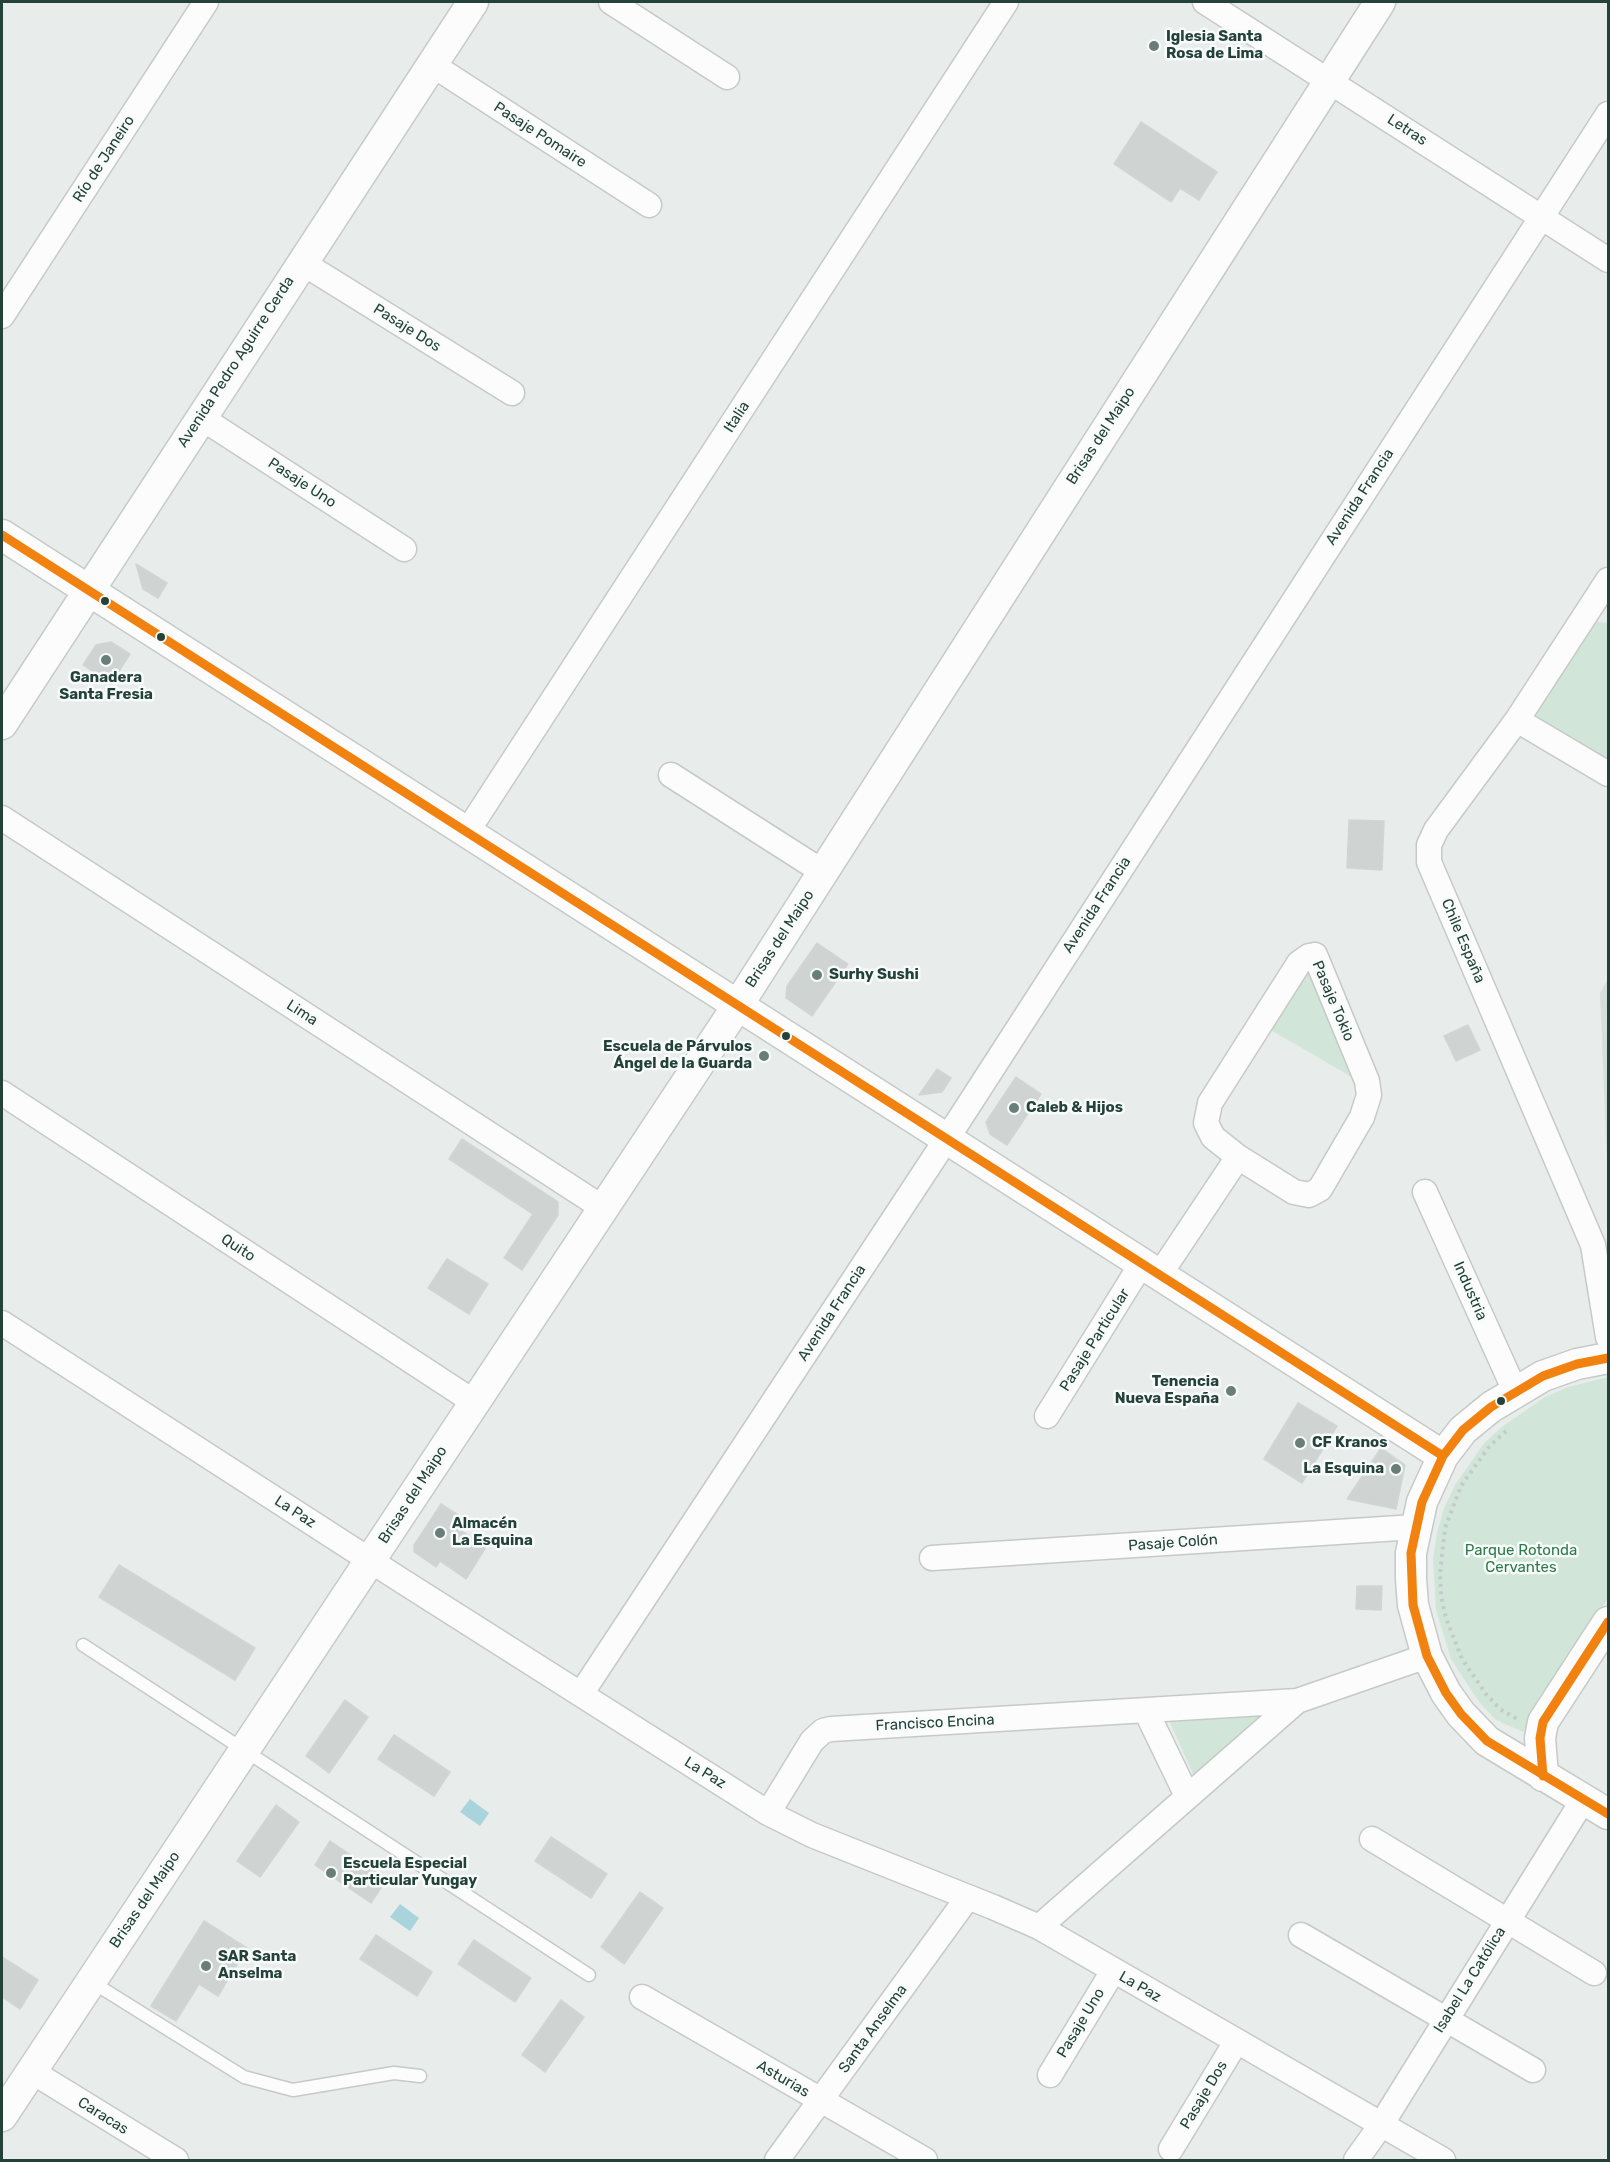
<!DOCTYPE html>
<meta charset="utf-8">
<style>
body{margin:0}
#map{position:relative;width:1610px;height:2162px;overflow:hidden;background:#e8edeb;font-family:Rubik,sans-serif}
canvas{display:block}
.frame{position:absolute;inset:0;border:3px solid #24423a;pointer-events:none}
</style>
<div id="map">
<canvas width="1610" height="2162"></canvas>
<div class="frame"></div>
</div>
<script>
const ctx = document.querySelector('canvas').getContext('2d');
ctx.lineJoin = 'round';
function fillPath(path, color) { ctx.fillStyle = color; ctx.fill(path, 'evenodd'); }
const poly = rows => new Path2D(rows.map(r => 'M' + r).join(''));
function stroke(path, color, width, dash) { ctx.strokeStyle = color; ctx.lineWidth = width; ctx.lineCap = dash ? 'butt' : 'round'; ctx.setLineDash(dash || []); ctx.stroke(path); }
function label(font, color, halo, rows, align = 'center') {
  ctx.font = font + ' Rubik,sans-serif'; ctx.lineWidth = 5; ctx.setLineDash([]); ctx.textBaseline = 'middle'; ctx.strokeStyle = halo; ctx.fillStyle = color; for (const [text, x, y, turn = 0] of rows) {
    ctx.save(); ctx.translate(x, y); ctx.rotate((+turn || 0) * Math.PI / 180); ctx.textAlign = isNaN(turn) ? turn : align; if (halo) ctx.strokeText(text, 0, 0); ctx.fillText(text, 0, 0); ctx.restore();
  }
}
const built = poly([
 [1608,979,1608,1186,1600,993]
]);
const green = poly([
 [1590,621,1608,623,1608,765,1538,721,1535,710],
 [1309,970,1355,1079,1269,1029],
 [1608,1377,1608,1598,1523,1732,1496,1720,1479,1702,1451,1659,1436,1610,1433,1559,1437,1533,1444,1508,1455,1485,1484,1443,1503,1426,1545,1397,1568,1387],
 [1275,1709,1195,1778,1167,1716]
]);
const water = poly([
 [470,1799,489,1813,480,1826,460,1812],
 [400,1904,419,1918,410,1931,390,1917]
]);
const building = poly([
 [1141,122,1217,172,1199,200,1180,188,1171,202,1114,164,1141,122],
 [136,564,167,583,158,598,143,589,136,564],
 [111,642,130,654,111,684,83,665,96,645,111,642],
 [1349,820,1384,821,1382,870,1347,868,1349,820],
 [817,943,848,964,812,1016,786,998,787,986,817,943],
 [1468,1025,1480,1050,1456,1061,1444,1036,1468,1025],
 [937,1069,951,1078,942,1092,919,1095,937,1069],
 [1016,1077,1041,1094,1007,1145,990,1134,986,1122,1016,1077],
 [462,1139,558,1202,558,1215,522,1270,504,1258,533,1214,449,1159,462,1139],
 [447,1259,488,1284,469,1314,428,1288,447,1259],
 [1298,1403,1337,1426,1302,1483,1264,1459,1298,1403],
 [1381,1448,1405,1465,1396,1509,1347,1499,1381,1448],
 [441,1504,466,1520,460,1530,486,1547,466,1579,440,1561,436,1567,414,1552,414,1545,441,1504],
 [119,1565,255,1648,235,1680,99,1597,119,1565],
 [1357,1586,1382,1586,1381,1610,1356,1609,1357,1586],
 [345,1700,368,1717,329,1773,306,1756,345,1700],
 [394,1735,450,1772,434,1796,378,1759,394,1735],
 [276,1805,299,1822,260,1877,237,1861,276,1805],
 [551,1837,607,1874,591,1898,535,1861,551,1837],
 [330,1841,387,1879,371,1903,315,1865,330,1841],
 [640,1892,663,1908,624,1964,601,1947,640,1892],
 [204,1921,247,1948,218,1996,199,1984,176,2021,151,2006,204,1921],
 [376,1935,432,1972,417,1996,360,1959,376,1935],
 [474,1940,531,1978,515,2002,458,1964,474,1940],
 [2,1957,38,1980,20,2009,2,1997,2,1957],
 [561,2000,584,2017,545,2072,522,2055,561,2000]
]);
const path = poly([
 [1506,1431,1488,1448,1461,1486,1445,1528,1440,1574,1441,1596,1446,1618,1462,1659,1486,1694,1500,1709,1517,1719]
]);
const service = poly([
 [83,1645,589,1975],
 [92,1982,244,2077,293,2090,394,2073,420,2076]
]);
const minor = poly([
 [611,2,727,77],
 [1205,2,1608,260],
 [431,64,649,205],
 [301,262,512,393],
 [2,316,206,2],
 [200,417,404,549],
 [1608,580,1517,720,1436,830,1429,845,1429,862,1593,1245,1608,1337],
 [1517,720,1608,774],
 [671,775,823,872],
 [2,818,603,1208],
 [467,832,1006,2],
 [1315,955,1367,1081,1369,1095,1362,1117,1320,1189,1309,1195,1294,1192,1238,1157,1213,1137,1206,1123,1210,1103,1299,963,1309,956,1315,955],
 [2,1093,474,1402],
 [1425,1192,1515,1391],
 [1160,1274,1238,1157],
 [2,1323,399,1579,768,1813,812,1835,993,1907,1039,1927,1443,2160],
 [1047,1416,1142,1263],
 [932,1558,1415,1527],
 [581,1694,961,1117,1608,114],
 [1146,1711,1187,1796],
 [768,1813,812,1741,823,1731,831,1729,1297,1701,1427,1656],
 [1372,1839,1594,1973],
 [1039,1927,1297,1701],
 [1301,1935,1533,2070],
 [642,1997,925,2160],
 [31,2071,176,2160],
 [1050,2075,1113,1971],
 [1171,2149,1236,2042],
 [777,2160,968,1897],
 [1356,2160,1381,2125,1583,1800]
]);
const tertiary = poly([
 [2,535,1443,1456],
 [2,724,473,2],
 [1608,1358,1577,1364,1543,1376,1491,1407,1463,1430,1443,1456,1422,1502,1411,1553,1411,1579,1413,1605,1427,1656,1446,1693,1461,1714,1487,1741,1608,1814],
 [1543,1776,1540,1738,1543,1722,1608,1622],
 [2,2116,738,1005,1380,2]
]);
const bus1 = poly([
 [2,535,1443,1456],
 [1608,1358,1577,1364,1543,1376,1491,1407,1463,1430,1443,1456,1422,1502,1411,1553,1413,1605,1427,1656,1446,1693,1461,1714,1487,1741,1608,1814],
 [1543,1776,1540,1738,1543,1722,1608,1622]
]);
const markers = [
 [1154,46,6,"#697e78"],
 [105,601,5,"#24423a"],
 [161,637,5,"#24423a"],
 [106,660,6,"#697e78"],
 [817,975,6,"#697e78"],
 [786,1036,5,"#24423a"],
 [764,1056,6,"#697e78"],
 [1014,1108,6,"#697e78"],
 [1231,1391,6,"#697e78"],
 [1501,1401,5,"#24423a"],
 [1300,1443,6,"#697e78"],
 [1396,1469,6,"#697e78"],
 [440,1533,6,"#697e78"],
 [331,1873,6,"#697e78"],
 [206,1966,6,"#697e78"]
];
const poiNames = [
 ["Iglesia Santa",1166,37],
 ["Rosa de Lima",1166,54],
 ["Ganadera",106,678,"center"],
 ["Santa Fresia",106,695,"center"],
 ["Surhy Sushi",829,975],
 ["Escuela de Párvulos",752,1047,"right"],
 ["Ángel de la Guarda",752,1064,"right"],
 ["Caleb & Hijos",1026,1108],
 ["Tenencia",1219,1382,"right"],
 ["Nueva España",1219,1399,"right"],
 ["CF Kranos",1312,1443],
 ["La Esquina",1384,1469,"right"],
 ["Almacén",452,1524],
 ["La Esquina",452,1541],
 ["Escuela Especial",343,1864],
 ["Particular Yungay",343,1881],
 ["SAR Santa",218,1957],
 ["Anselma",218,1974]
];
const streetNames = [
 ["Letras",1407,130,33],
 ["Pasaje Pomaire",540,135,33],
 ["Río de Janeiro",104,159,-57],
 ["Pasaje Dos",407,328,32],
 ["Avenida Pedro Aguirre Cerda",236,362,-57],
 ["Italia",737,417,-57],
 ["Brisas del Maipo",1101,436,-57],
 ["Pasaje Uno",302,483,33],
 ["Avenida Francia",1360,497,-57],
 ["Avenida Francia",1097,905,-57],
 ["Brisas del Maipo",780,939,-57],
 ["Chile España",1463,941,67],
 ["Pasaje Tokio",1333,1001,67],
 ["Lima",302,1013,33],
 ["Quito",238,1248,33],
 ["Industria",1470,1291,66],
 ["Avenida Francia",832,1313,-57],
 ["Pasaje Particular",1095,1340,-58],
 ["Brisas del Maipo",413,1495,-57],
 ["La Paz",295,1512,33],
 ["Pasaje Colón",1173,1543,-4],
 ["Francisco Encina",935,1723,-3],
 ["La Paz",705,1773,32],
 ["Brisas del Maipo",145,1900,-56],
 ["Isabel La Católica",1470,1980,-58],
 ["La Paz",1140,1987,30],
 ["Pasaje Uno",1081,2023,-59],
 ["Santa Anselma",873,2029,-54],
 ["Asturias",783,2079,30],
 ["Pasaje Dos",1204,2095,-59],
 ["Caracas",103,2116,32]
];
const parkNames = [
 ["Parque Rotonda",1521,1551],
 ["Cervantes",1521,1568]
];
fillPath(built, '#d6dedb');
fillPath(green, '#d1e6d8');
fillPath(water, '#a9d4db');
fillPath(building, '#cfd4d2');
stroke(building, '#d1d6d4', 1.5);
stroke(service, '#c5cac8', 15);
stroke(minor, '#c5cac8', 27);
stroke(tertiary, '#c5cac8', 33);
stroke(path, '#c3ccca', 4, [3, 4.5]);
stroke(service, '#fcfcfc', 12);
stroke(minor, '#fcfcfc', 24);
stroke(tertiary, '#fcfcfc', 30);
stroke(bus1, '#f1820f', 9);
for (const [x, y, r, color] of markers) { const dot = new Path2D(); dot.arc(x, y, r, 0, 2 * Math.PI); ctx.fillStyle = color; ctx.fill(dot); stroke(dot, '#f7fbf9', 2); }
label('bold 15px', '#24423a', '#f7fbf9', poiNames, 'left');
label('15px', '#24423a', '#f7fbf9', streetNames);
label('15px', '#2d7a4b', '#f7fbf9', parkNames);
</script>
